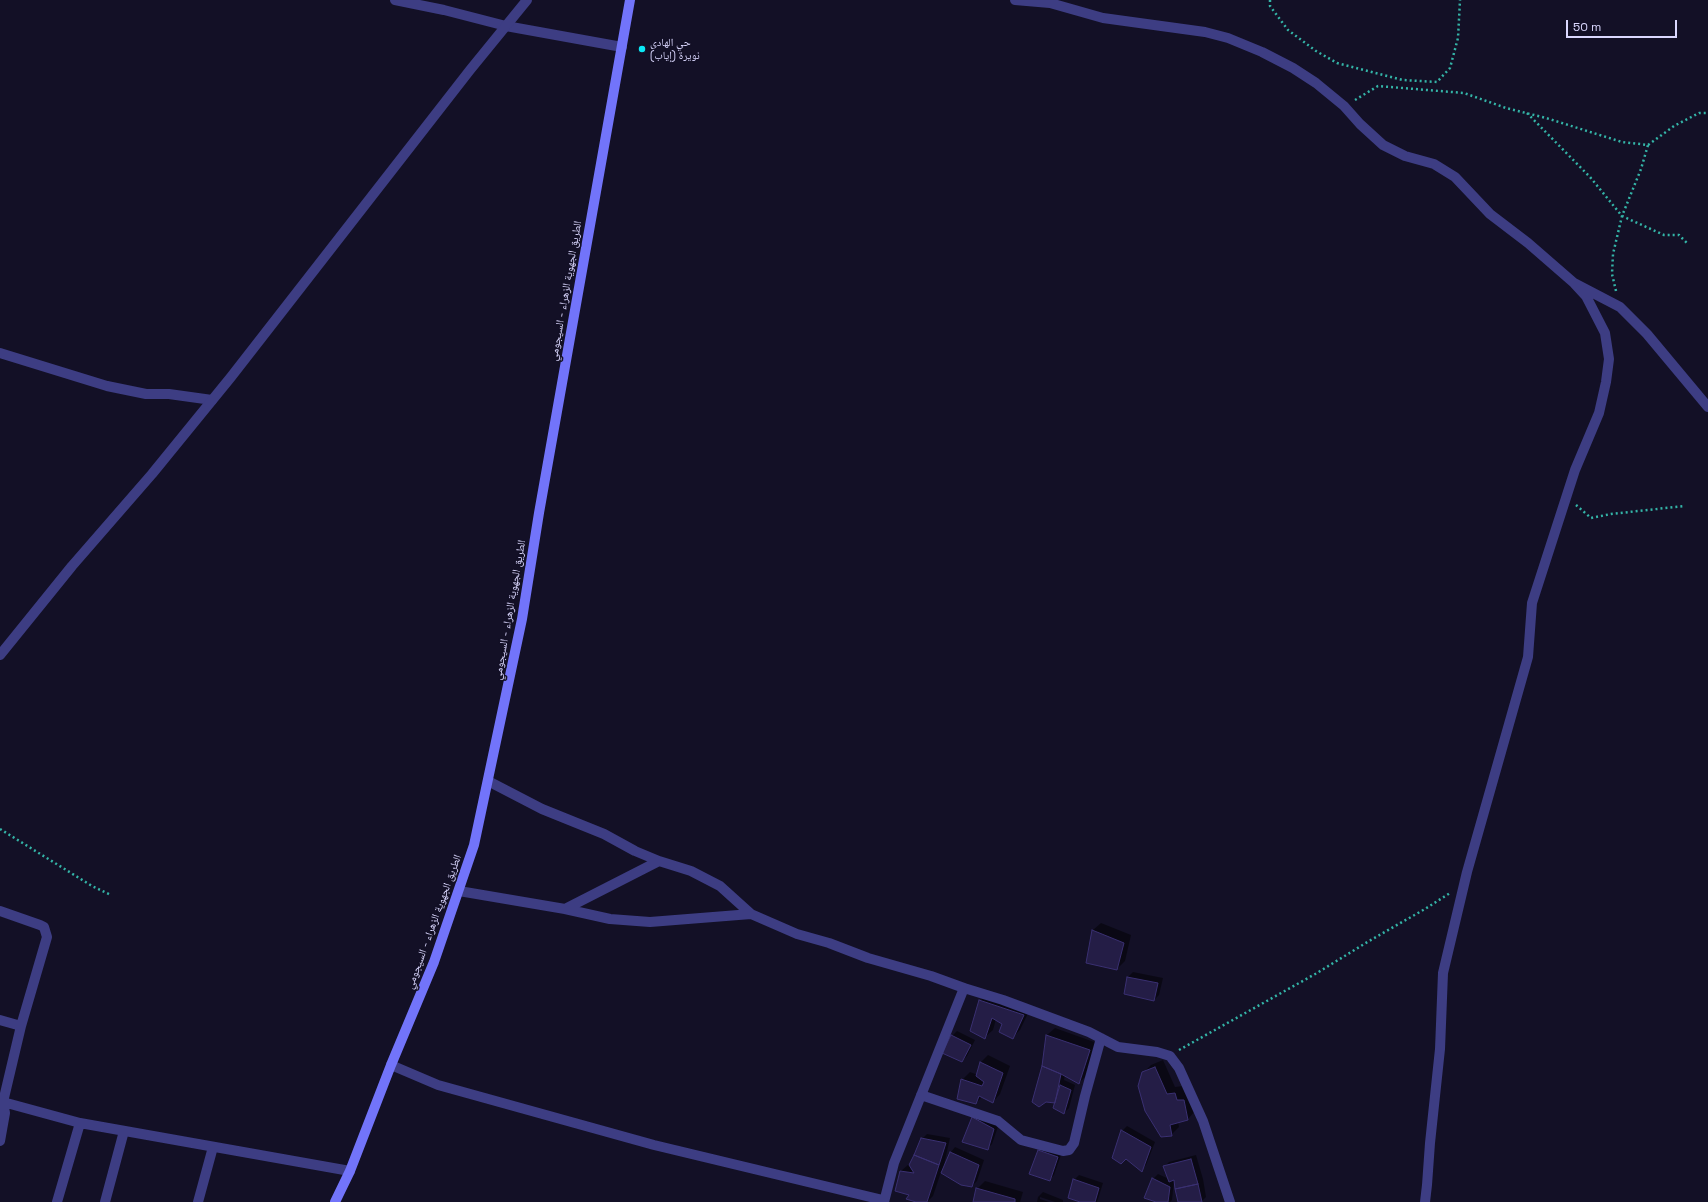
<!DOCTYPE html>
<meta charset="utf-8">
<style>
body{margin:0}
#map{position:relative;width:1708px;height:1202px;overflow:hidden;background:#131026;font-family:"Space Grotesk",sans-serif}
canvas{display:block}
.scale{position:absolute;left:1566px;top:20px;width:111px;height:18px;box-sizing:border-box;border:2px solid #dad7fe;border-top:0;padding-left:5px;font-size:12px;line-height:14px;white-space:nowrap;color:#dad7fe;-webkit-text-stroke:3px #131026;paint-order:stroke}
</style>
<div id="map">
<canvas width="1708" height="1202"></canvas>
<div class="scale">50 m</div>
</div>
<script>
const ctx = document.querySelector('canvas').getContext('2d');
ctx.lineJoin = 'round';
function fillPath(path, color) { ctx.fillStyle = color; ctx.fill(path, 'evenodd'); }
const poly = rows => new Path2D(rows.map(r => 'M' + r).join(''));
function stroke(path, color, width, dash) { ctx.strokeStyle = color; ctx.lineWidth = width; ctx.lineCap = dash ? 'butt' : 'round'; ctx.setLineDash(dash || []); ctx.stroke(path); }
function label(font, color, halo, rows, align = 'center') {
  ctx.font = font + ' "Space Grotesk","Noto Naskh Arabic",sans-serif'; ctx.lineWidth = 3; ctx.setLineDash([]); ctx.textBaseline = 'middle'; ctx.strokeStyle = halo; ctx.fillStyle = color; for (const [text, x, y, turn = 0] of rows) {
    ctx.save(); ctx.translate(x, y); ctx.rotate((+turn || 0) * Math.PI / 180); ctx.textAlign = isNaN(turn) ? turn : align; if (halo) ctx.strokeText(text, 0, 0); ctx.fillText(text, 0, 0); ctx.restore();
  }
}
const shadow = poly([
 [1101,923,1131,935,1125,961,1117,969,1087,962,1093,930],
 [1133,972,1163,978,1159,995,1154,1000,1126,993,1128,977],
 [988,993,1031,1007,1020,1030,1012,1038,1003,1023,996,1019,993,1030,985,1037,980,1001],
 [1055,1028,1097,1043,1087,1075,1079,1083,1065,1075,1064,1080,1075,1085,1069,1108,1064,1113,1056,1102,1043,1065,1047,1035],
 [957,1031,975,1040,967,1056,962,1061,952,1036],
 [988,1055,1010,1066,1000,1094,993,1102,983,1096,976,1103,962,1080,970,1072,978,1075,981,1062],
 [1163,1060,1175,1087,1183,1086,1185,1093,1192,1093,1195,1111,1188,1119,1178,1122,1179,1127,1171,1135,1143,1073,1151,1065],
 [973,1117,999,1124,992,1144,987,1149],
 [1127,1126,1155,1142,1146,1165,1141,1170,1122,1131],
 [927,1134,950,1138,944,1165,945,1165,951,1152,955,1147,984,1160,977,1181,972,1186,962,1184,941,1172,933,1196,927,1202,920,1202,910,1194,901,1171,909,1164,911,1164,922,1139],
 [1043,1145,1062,1152,1054,1175,1049,1180,1039,1150],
 [1196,1155,1203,1179,1206,1197,1201,1202,1179,1202,1174,1181,1172,1200,1170,1202,1159,1202,1153,1179,1158,1174,1169,1179,1165,1166,1169,1162],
 [1079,1175,1103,1183,1097,1202,1083,1202,1074,1180],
 [985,1181,1023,1192,1020,1202,974,1202,977,1189],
 [1043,1192,1063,1200,1063,1202,1055,1202,1040,1197,1040,1199,1049,1202,1037,1202,1038,1197]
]);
const building = poly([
 [1092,930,1124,943,1117,970,1086,963,1092,930],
 [1127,977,1158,983,1154,1001,1124,994,1127,977],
 [979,1000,1024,1015,1013,1039,999,1032,1002,1024,992,1018,985,1039,970,1031,979,1000],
 [951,1035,971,1045,962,1062,942,1053,951,1035],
 [1046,1035,1090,1050,1079,1084,1061,1074,1042,1066,1046,1035],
 [980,1062,1003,1073,993,1103,979,1096,976,1104,957,1099,961,1079,982,1086,984,1082,976,1076,980,1062],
 [1042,1066,1061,1074,1055,1103,1046,1102,1039,1107,1032,1102,1042,1066],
 [1155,1067,1167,1094,1175,1093,1177,1100,1184,1100,1188,1120,1170,1125,1172,1136,1161,1137,1145,1111,1138,1086,1142,1072,1155,1067],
 [1060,1085,1071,1090,1064,1114,1053,1108,1060,1085],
 [972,1117,994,1129,988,1150,962,1142,972,1117],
 [1121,1130,1151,1147,1142,1172,1126,1159,1121,1164,1112,1158,1121,1130],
 [921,1138,946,1143,939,1165,914,1155,921,1138],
 [1038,1150,1058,1157,1050,1181,1029,1174,1038,1150],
 [950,1152,979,1165,972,1187,961,1185,941,1173,950,1152],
 [914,1155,939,1165,927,1202,916,1202,906,1199,909,1195,895,1191,900,1171,914,1173,909,1165,914,1155],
 [1191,1159,1198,1184,1175,1189,1174,1180,1169,1182,1163,1166,1191,1159],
 [1152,1178,1170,1187,1168,1202,1156,1202,1144,1198,1152,1178],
 [1073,1179,1099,1188,1095,1202,1080,1202,1068,1198,1073,1179],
 [1198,1184,1202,1202,1178,1202,1175,1189,1198,1184],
 [976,1188,1015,1199,1015,1202,973,1202,976,1188]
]);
const path = poly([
 [1270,0,1270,6,1288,30,1316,51,1337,63,1403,80,1437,82,1450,68,1458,38,1460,0],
 [1355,100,1378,86,1464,93,1506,108,1546,118,1622,142,1648,145,1674,126,1699,113,1708,113],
 [1527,113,1590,177,1622,216,1664,235,1679,235,1688,244],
 [1616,291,1612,274,1613,254,1622,216,1641,169,1648,145],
 [1576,505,1591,518,1611,514,1684,506],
 [0,829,92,886,111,895],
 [1179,1050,1317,973,1369,941,1425,909,1450,893]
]);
const minor = poly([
 [395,0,444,10,506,26,622,47],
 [1015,0,1050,3,1103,18,1205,32,1228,38,1262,52,1293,68,1316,83,1344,106,1360,124,1383,145,1405,156,1434,164,1455,177,1490,214,1528,243,1574,283,1620,307,1647,334,1708,407],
 [0,353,107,386,146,394,169,394,212,400],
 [488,781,542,809,604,834,635,851,659,861,691,871,720,886,751,914,797,934,829,943,868,958,931,976,964,988,1003,1000,1089,1032,1118,1047,1157,1052,1170,1056,1179,1068,1203,1121,1230,1202],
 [459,891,565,909,610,919,650,922,751,914],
 [565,909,659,861],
 [0,911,40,925,44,927,47,937,21,1026],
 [0,1020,21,1026,3,1102,0,1102],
 [391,1065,438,1085,654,1145,883,1200],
 [921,1095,998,1121,1021,1140,1063,1151,1069,1150,1074,1143,1085,1096,1101,1038],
 [0,1141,5,1113,3,1102,80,1123],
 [57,1202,80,1123,350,1171],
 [105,1202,124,1131],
 [198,1202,213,1147],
 [884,1202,894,1163,964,988],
 [1425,1202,1427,1185,1430,1143,1440,1049,1443,973,1467,872,1528,657,1532,603,1575,470,1599,413,1606,382,1609,359,1605,333,1586,296,1574,283]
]);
const tertiary = poly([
 [0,655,72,566,152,474,231,377,470,70,527,0]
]);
const secondary = poly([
 [335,1202,350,1171,391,1065,434,962,474,845,522,619,539,513,630,0]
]);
const markers = [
 [642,49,4,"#0be8f6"]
];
const poiNames = [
 ["حي الهادي",650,43],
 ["نويرة (إياب)",650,56]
];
const streetNames = [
 ["الطريق الجهوية الزهراء - السيجومي",566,291,-80],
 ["الطريق الجهوية الزهراء - السيجومي",510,610,-80],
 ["الطريق الجهوية الزهراء - السيجومي",434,922,-70]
];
fillPath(shadow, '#0007');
fillPath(building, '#241d46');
stroke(building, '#3a3072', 1);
stroke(path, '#34b4a7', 2.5, [2, 3]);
stroke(minor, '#3d3d83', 10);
stroke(tertiary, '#3d3d83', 10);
stroke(secondary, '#7274fa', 10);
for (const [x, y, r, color] of markers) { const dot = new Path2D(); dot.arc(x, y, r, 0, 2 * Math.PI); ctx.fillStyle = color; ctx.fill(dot); stroke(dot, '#131026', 1.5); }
label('11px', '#dad7fe', '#131026', poiNames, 'left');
label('11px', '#dad7fe', '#131026', streetNames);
</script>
